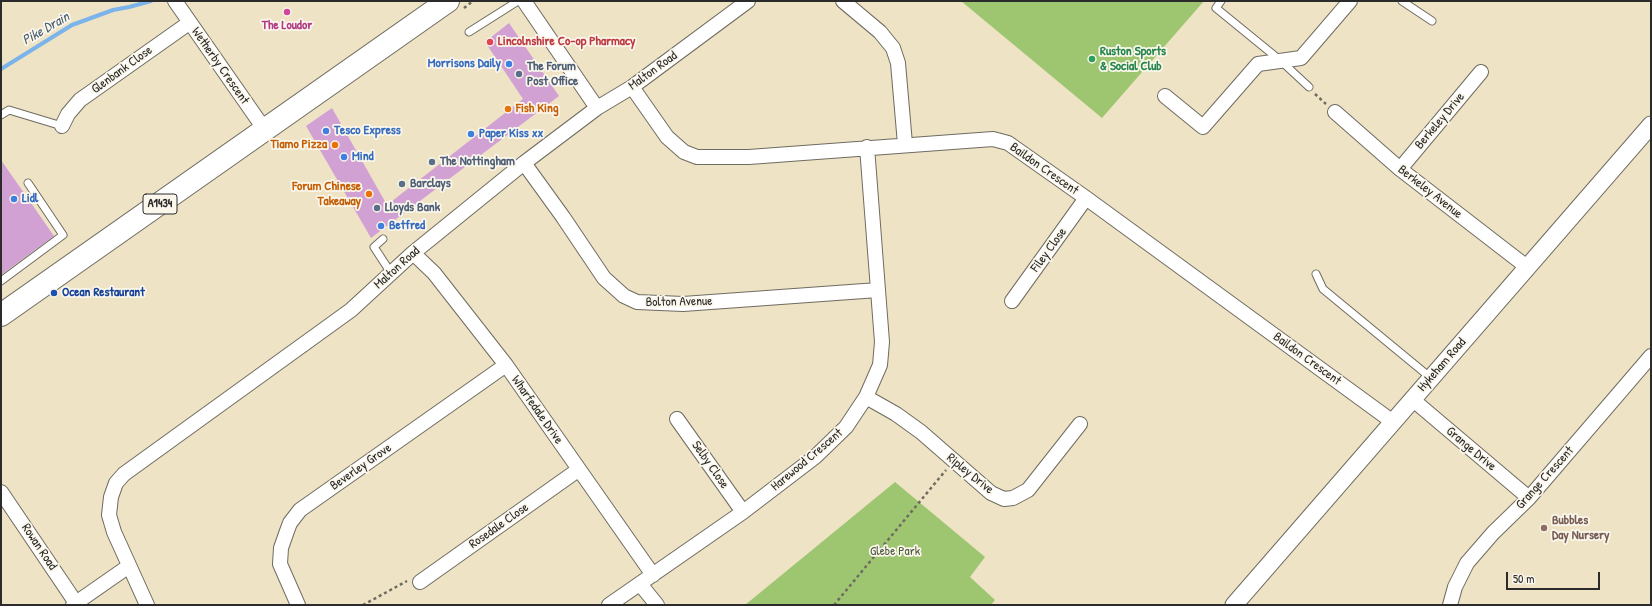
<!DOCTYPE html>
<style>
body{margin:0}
#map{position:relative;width:1652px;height:606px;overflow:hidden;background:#eee3c4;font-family:"Patrick Hand",sans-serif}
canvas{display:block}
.frame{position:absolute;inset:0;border:2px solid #2b2b2b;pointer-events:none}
.scale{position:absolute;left:1506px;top:572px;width:94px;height:18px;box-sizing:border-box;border:2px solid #2b2b2b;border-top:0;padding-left:5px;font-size:12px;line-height:14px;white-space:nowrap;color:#2b2b2b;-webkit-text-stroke:3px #fbf7ec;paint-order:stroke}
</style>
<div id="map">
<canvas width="1652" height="606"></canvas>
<div class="frame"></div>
<div class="scale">50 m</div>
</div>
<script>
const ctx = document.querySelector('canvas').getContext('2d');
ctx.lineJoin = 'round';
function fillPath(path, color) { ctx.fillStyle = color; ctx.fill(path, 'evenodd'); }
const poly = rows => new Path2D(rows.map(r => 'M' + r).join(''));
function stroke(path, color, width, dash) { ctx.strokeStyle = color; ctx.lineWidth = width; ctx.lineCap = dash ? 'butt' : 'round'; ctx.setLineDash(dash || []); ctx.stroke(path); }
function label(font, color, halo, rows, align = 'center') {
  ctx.font = font + ' "Patrick Hand",sans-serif'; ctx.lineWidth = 3.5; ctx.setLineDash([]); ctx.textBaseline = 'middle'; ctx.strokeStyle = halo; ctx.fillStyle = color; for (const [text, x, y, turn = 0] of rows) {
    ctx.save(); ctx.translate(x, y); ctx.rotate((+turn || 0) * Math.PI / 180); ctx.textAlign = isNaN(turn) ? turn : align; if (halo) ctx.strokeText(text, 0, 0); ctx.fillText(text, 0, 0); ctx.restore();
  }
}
const green = poly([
 [961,1,1204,1,1102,118],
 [895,482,985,557,970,577,995,600,991,605,745,605]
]);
const stream = poly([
 [1,69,72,25,113,10,129,7,151,1]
]);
const building = poly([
 [509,23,559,96,371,238,306,126,332,108,387,205,523,99,485,42],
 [1,160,54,236,1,275]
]);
const path = poly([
 [464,8,473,1],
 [1315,94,1326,104],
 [363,605,407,581],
 [834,605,946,470]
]);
const service = poly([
 [1221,1,1216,8,1281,61,1309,87],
 [1402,1,1432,21],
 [469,32,518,1],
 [1,115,9,110,62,126],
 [383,239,374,247,391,273],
 [1316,274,1323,289,1431,378],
 [1,281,63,235,28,183]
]);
const minor = poly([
 [175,1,265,130],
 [524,1,597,108],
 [843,1,880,32,893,48,898,63,905,144],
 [632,87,667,137,684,152,697,157,749,157,993,139,1008,143,1086,198,1393,422],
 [1165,96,1203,127,1258,64,1301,58,1350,1],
 [1335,112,1400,169,1527,267],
 [62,126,68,114,80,100,189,23],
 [524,163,563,217,604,278,624,296,637,302,683,304,878,290],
 [1400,169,1481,72],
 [413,253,434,273,506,365,653,575],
 [1012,301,1086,198],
 [866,397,896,414,921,432,991,493,1004,499,1013,498,1028,490,1080,424],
 [1412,399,1529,498],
 [677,419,743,512],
 [1,492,76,603],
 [420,582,578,470],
 [640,584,657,605],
 [73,605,129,566],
 [147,605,114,532,109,515,111,497,116,483,124,474,351,310,413,253,524,163,597,108,632,87,748,1],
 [298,605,280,564,281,548,287,531,290,523,300,510,506,365],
 [609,605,743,512,815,457,846,427,866,397,880,365,882,342,867,147],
 [1450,605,1455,587,1467,563,1493,533,1529,498,1651,356]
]);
const tertiary = poly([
 [1234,605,1651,125]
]);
const primary = poly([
 [1,315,448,1]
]);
const markers = [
 [287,12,4,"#d1479c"],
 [490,42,4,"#e0444e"],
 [1092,59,4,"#2e9e5b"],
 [509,64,4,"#3f7fe0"],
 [519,74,4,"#5c6f8a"],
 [508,109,4,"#e8710a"],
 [326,131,4,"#3f7fe0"],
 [471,134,4,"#3f7fe0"],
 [335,145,4,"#e8710a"],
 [344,157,4,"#3f7fe0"],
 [432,162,4,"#5c6f8a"],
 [402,184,4,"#5c6f8a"],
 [369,194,4,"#e8710a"],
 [14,199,4,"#3f7fe0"],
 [377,208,4,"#5c6f8a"],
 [381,226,4,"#3f7fe0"],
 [54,293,4,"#1a4fb4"],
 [1544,528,4,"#8d6e63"]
];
const shields = [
 [160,204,34]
];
const shieldNames = [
 ["A1434",160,204]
];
const hotelNames = [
 ["The Loudor",287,26]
];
const healthNames = [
 ["Lincolnshire Co-op Pharmacy",498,42]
];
const leisureNames = [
 ["Ruston Sports",1100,52],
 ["& Social Club",1100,67]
];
const shopNames = [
 ["Morrisons Daily",501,64,"right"],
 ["Tesco Express",334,131],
 ["Paper Kiss xx",479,134],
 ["Mind",352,157],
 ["Lidl",22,199],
 ["Betfred",389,226]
];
const streetNames = [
 ["Wetherby Crescent",220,66,55],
 ["Glenbank Close",122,70,-36],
 ["Malton Road",653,71,-36],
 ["Berkeley Drive",1440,121,-50],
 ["Baildon Crescent",1044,169,35],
 ["Berkeley Avenue",1430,192,38],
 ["Filey Close",1049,250,-54],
 ["Malton Road",397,268,-42],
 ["Bolton Avenue",679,302,-1],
 ["Baildon Crescent",1307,359,36],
 ["Hykeham Road",1442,365,-49],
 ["Wharfedale Drive",537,410,55],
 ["Grange Drive",1471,449,40],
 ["Harewood Crescent",807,460,-40],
 ["Selby Close",710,465,55],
 ["Beverley Grove",361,467,-35],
 ["Ripley Drive",970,474,39],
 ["Grange Crescent",1545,478,-48],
 ["Rosedale Close",499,526,-35],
 ["Rowan Road",39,547,56]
];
const serviceNames = [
 ["The Forum",527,67],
 ["Post Office",527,82],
 ["The Nottingham",440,162],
 ["Barclays",410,184],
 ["Lloyds Bank",385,208]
];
const foodNames = [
 ["Fish King",516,109,"left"],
 ["Tiamo Pizza",327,145],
 ["Forum Chinese",361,187],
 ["Takeaway",361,202]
];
const transitNames = [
 ["Ocean Restaurant",62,293]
];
const educationNames = [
 ["Bubbles",1552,521],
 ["Day Nursery",1552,536]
];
const parkNames = [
 ["Glebe Park",895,552]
];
const waterNames = [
 ["Pike Drain",46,29,-30]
];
fillPath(green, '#9ec671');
stroke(stream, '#7bb3eb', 4);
fillPath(building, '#d2a1d4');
stroke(service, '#6f6b61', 9);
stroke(minor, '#6f6b61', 16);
stroke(tertiary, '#6f6b61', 19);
stroke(primary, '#6f6b61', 24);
stroke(path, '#6f6b61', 2.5, [3, 3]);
stroke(service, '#fff', 7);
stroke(minor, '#fff', 14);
stroke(tertiary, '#fff', 17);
stroke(primary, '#fff', 22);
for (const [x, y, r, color] of markers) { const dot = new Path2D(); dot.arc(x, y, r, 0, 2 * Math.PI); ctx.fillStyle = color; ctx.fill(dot); stroke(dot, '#fbf7ec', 1.5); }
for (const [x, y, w] of shields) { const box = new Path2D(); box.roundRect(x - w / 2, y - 10, w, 20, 3); ctx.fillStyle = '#fbf7ec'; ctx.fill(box); stroke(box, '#2b2b2b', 1); }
label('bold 12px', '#2b2b2b', null, shieldNames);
label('bold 13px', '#b23c85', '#fbf7ec', hotelNames);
label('bold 13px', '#be3a42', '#fbf7ec', healthNames, 'left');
label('bold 13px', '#27864d', '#fbf7ec', leisureNames, 'left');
label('bold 13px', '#366cbe', '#fbf7ec', shopNames, 'left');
label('13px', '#2b2b2b', '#fbf7ec', streetNames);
label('bold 13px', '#4e5e75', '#fbf7ec', serviceNames, 'left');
label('bold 13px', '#c56008', '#fbf7ec', foodNames, 'right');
label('bold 13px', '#164399', '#fbf7ec', transitNames, 'left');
label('bold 13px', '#785e54', '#fbf7ec', educationNames, 'left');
label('13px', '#4e5a40', '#fbf7ec', parkNames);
label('italic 14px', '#475b6e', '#fbf7ec', waterNames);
</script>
